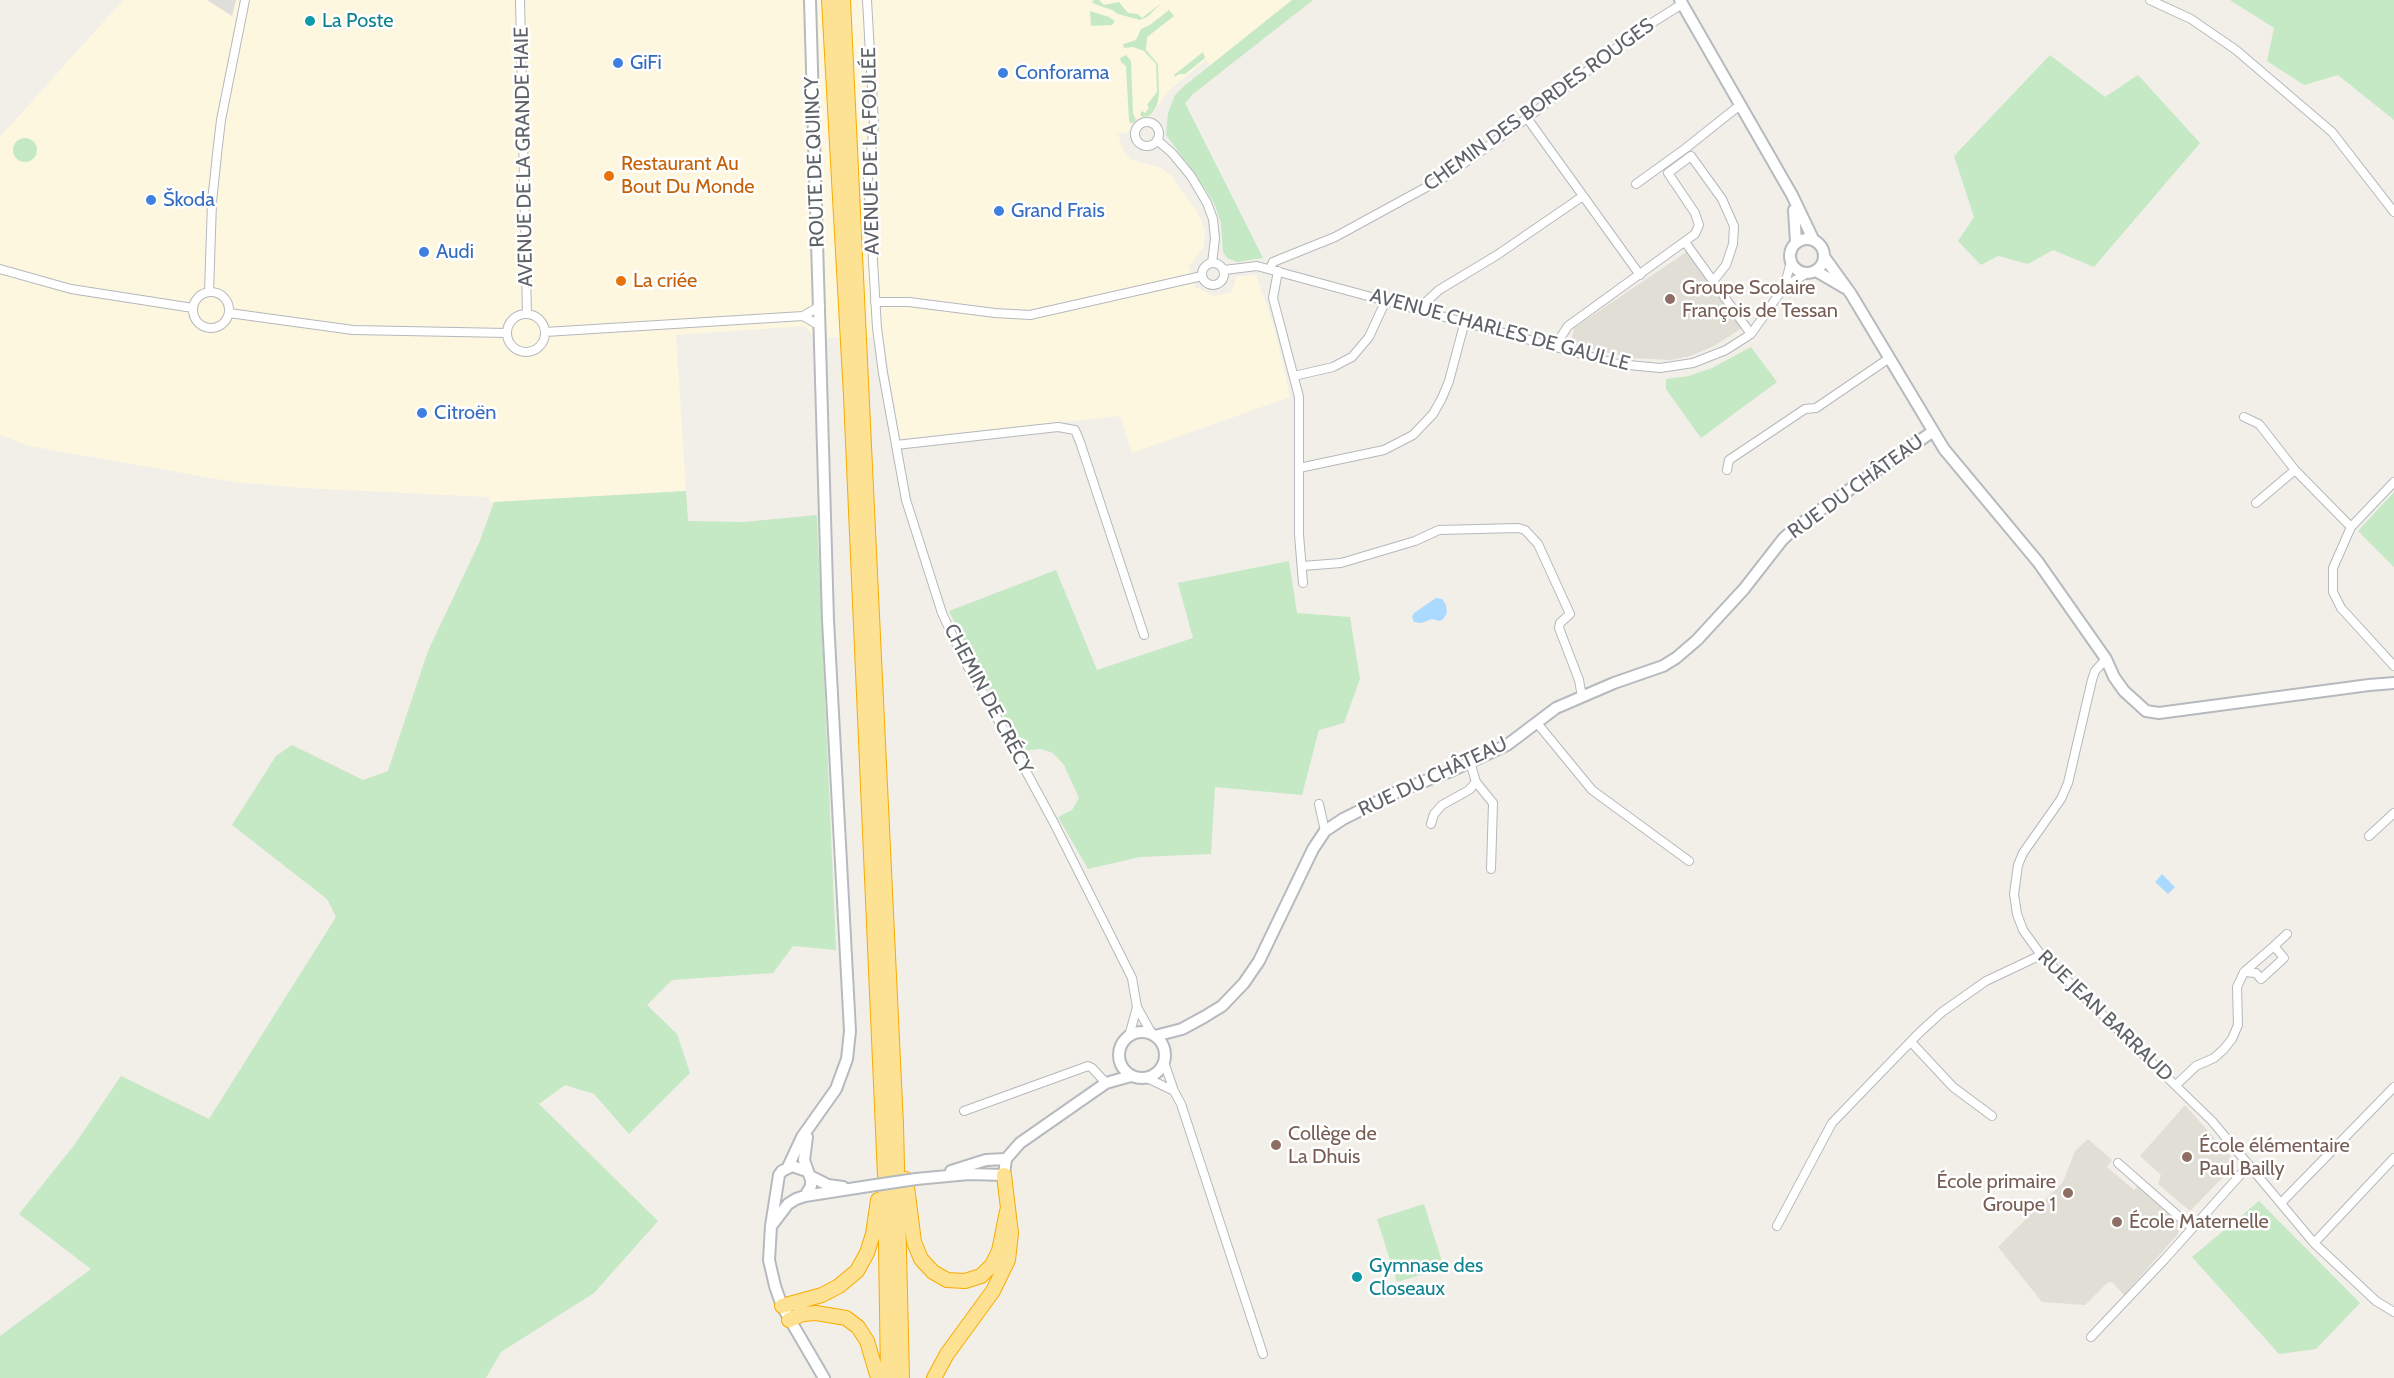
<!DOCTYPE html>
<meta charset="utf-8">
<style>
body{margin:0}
canvas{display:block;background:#f1efe8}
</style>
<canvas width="2394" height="1378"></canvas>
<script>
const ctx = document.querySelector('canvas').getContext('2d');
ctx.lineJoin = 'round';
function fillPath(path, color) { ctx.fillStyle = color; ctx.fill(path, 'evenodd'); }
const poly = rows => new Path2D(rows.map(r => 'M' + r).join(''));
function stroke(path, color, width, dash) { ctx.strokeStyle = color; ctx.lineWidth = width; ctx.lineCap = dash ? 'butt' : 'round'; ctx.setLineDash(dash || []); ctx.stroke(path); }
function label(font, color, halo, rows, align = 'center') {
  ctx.font = font + ' Cabin,sans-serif'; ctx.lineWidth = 5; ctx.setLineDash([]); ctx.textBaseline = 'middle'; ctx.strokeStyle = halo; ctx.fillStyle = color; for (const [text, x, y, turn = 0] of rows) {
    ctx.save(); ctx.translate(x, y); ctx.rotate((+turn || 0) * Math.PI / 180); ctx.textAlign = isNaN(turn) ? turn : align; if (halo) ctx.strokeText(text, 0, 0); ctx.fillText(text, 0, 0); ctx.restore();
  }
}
const commercial = poly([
 [123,0,207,0,232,16,236,0,1313,0,1218,74,1206,60,1167,92,1153,113,1147,117,1137,119,1128,132,1118,134,1123,150,1132,160,1161,168,1171,175,1197,212,1205,229,1204,246,1192,263,1188,264,1195,287,1214,296,1232,292,1236,277,1256,275,1275,330,1290,397,1132,453,1120,416,900,439,883,337,815,338,805,326,676,335,686,491,494,502,490,501,489,497,302,488,234,482,29,446,0,435,0,137]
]);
const industrial = poly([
 [207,0,236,0,232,16]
]);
const education = poly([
 [1688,251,1742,328,1714,346,1690,356,1671,360,1630,358,1576,345,1572,338,1574,328],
 [2185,1105,2233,1159,2233,1167,2190,1211,2158,1184,2161,1175,2140,1156],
 [2088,1139,2112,1160,2107,1167,2134,1190,2138,1186,2148,1194,2178,1222,2179,1231,2177,1235,2124,1295,2112,1282,2107,1283,2085,1305,2042,1302,1998,1247,2063,1182,2075,1151]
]);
const green = poly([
 [1094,0,1099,0,1104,5,1119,2,1128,13,1138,14,1142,18,1163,2,1147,17,1140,20,1118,14,1112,10,1097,5,1092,2],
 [1292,0,1313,0,1193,94,1185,103,1263,258,1237,262,1227,258,1223,252,1221,223,1214,203,1196,175,1166,135,1168,113,1175,95,1183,87],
 [2230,0,2394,0,2394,120,2338,75,2304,85,2267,61,2274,28],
 [1169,10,1174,16,1147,37,1146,50,1158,64,1159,94,1157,105,1153,112,1149,116,1142,117,1140,114,1142,111,1145,113,1149,108,1147,105,1157,92,1156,64,1144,51,1133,47,1124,48,1123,44,1136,40,1141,29,1150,25],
 [1090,11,1109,17,1115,21,1112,25,1091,26],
 [1203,52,1205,58,1185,74,1179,74,1175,77,1174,75],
 [1126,55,1131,61,1133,113,1136,120,1133,123,1130,123,1129,120,1126,66,1121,62,1120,58],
 [2050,55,2105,97,2138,75,2200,143,2094,267,2053,250,2028,264,1998,256,1981,265,1958,241,1974,217,1954,156],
 '13 150a12 12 0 1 1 24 0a12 12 0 1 1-24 0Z',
 [1751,347,1777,382,1701,438,1666,389,1666,379,1689,376,1712,368],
 [686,491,688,521,744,522,817,515,836,950,793,946,773,973,672,980,647,1005,677,1034,690,1073,629,1134,594,1094,565,1085,539,1104,658,1221,594,1293,501,1352,486,1378,0,1378,0,1336,91,1269,19,1214,75,1144,121,1076,209,1119,336,917,327,899,232,825,276,756,292,745,363,780,388,771,428,651,479,543,494,502],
 [2394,492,2394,567,2358,531],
 [1289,561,1297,613,1350,617,1360,679,1344,723,1319,730,1302,795,1215,787,1211,854,1140,857,1088,869,1058,817,1072,810,1079,798,1064,765,1053,753,1040,749,1023,751,973,660,949,611,1056,570,1097,670,1193,638,1178,583],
 [2259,1201,2360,1303,2316,1349,2279,1354,2192,1257],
 [1424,1204,1444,1268,1397,1282,1377,1219]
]);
const water = poly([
 [1436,598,1442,599,1446,605,1447,613,1443,619,1440,621,1432,619,1422,623,1414,622,1412,617,1414,613],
 [2162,874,2175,887,2168,894,2155,882]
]);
const street = poly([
 [520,0,527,314],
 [867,0,874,125,868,177,877,328,883,373,906,500,942,613,964,660,989,703,1054,823,1132,978,1137,1007,1129,1036],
 [2150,0,2191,19,2236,50,2332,132,2394,212],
 [1527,118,1640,275],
 '1135 134a12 12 0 1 1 24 0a12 12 0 1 1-24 0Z',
 [1157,140,1172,153,1191,176,1207,203,1213,219,1215,238,1212,263],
 [1636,184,1686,148,1740,105],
 [1685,242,1751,334],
 '1202 274a11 11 0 1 1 22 0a11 11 0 1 1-22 0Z',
 [0,269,71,289,193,308],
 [1270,269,1273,262,1335,237,1445,177,1527,118,1636,33,1682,4],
 [1224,270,1257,266,1618,364,1660,368,1693,363,1726,350,1751,334,1784,287,1791,262],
 [1278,271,1273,298,1299,397,1299,535,1303,583],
 [1784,287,1807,273],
 '193 310a18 18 0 1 1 36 0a18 18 0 1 1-36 0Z',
 [209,292,212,202,217,154,221,120,245,0],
 [875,302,909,302,995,313,1030,315,1202,276],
 [1424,311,1427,301,1439,290,1497,255,1583,196],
 [229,313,353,330,507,333],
 '507 333a19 19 0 1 1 38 0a19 19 0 1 1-38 0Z',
 [803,316,815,323,820,323],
 [545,332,803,316,820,306],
 [1555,346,1568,326,1695,234,1699,225,1695,213,1668,173,1691,156,1722,199,1734,226,1733,244,1726,265,1714,280],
 [1294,376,1333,367,1352,357,1369,337,1386,300],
 [2244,417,2259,424,2295,470,2351,527],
 [896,445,1058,427,1075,430,1080,442,1144,635],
 [1299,468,1384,450,1413,435,1433,414,1442,398,1449,381,1465,321],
 [1727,470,1729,460,1805,409,1816,408,1888,359],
 [2394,482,2351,527,2333,568,2333,592,2341,608,2394,666],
 [2256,503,2295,470],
 [1302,566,1341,563,1415,541,1439,530,1518,528,1525,530,1538,544,1570,614,1560,623,1559,628,1579,680,1582,697],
 [2106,659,2095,671,2092,680,2068,783,2061,799,2023,853,2018,865,2014,894,2017,914,2023,930,2041,955,2212,1121,2314,1243,2376,1301,2394,1312],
 [1537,723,1592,790,1689,861],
 [1476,782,1493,803,1491,869],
 [1319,804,1325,831],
 [1431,824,1434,814,1442,805,1469,790,1476,782,1470,762],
 [2369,836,2394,813],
 [2274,946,2287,934],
 [1138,1009,1152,1034],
 [1911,1042,1953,1087,1992,1116],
 [1164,1062,1174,1091,1181,1104,1263,1354],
 [1147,1078,1174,1091],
 [2176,1085,2196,1066,2214,1058,2224,1049,2232,1039,2238,1025,2237,987,2244,972,2274,946,2284,958,2261,979,2256,973,2244,972],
 [964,1111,1088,1066,1092,1068,1106,1083],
 [2118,1163,2192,1228],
 [2281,1203,2394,1087],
 [1777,1226,1832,1123,1919,1033,1942,1012,1986,981,2041,955],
 [2314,1243,2394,1158],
 [2091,1337,2164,1260,2249,1165]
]);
const secondary = poly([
 [1680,0,1792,195,1813,239],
 [1794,210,1796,242],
 '1790 256a17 17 0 1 1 34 0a17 17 0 1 1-34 0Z',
 [1825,258,1851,294,1944,449,2038,562,2106,659,2114,677,2124,691,2146,711,2159,713,2369,685,2394,683],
 [1816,271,1845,288],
 '1119 1055a23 23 0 1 1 46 0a23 23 0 1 1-46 0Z',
 [1155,1036,1182,1029,1204,1017,1222,1006,1244,983,1259,961,1313,849,1325,831,1343,819,1399,791,1451,771,1507,745,1556,708,1614,683,1663,666,1676,658,1697,640,1744,589,1783,539,1796,527,1932,432],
 [788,1167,802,1137,836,1089,847,1059,850,1031,828,620,810,0],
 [807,1171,792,1166,782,1171,779,1175,771,1226,769,1260,775,1286,782,1306,824,1378],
 [951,1171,986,1160,1006,1159],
 [810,1176,828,1185,843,1187],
 [916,1179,969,1174,1004,1175,1006,1159,1020,1143,1106,1083,1131,1076],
 [805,1196,811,1186,811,1180,804,1160,807,1137],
 [772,1225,788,1204,796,1199,805,1196,869,1186]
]);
const highway = poly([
 [829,0,851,396,885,1176,888,1378],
 [843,0,896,1125,902,1378],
 [906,1179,914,1242,921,1259,933,1272,947,1280,965,1281,981,1276,992,1265,999,1251,1007,1211],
 [782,1306,822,1295,839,1286,857,1271,867,1253,873,1234,878,1200],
 [789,1320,803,1314,816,1313,846,1318,858,1327,867,1341,878,1378],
 [934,1378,947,1354,993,1291,1008,1260,1011,1233,1004,1175]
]);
const secondaryBridge = poly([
 [869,1186,916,1179]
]);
const markers = [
 [310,21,6,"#0f9aa8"],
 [618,63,6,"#3f7fe0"],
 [1003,73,6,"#3f7fe0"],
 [609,176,6,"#e8710a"],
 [151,200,6,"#3f7fe0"],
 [999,211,6,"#3f7fe0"],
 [424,252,6,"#3f7fe0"],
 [621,281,6,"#e8710a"],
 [1670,299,6,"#8d6e63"],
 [422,413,6,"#3f7fe0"],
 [1276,1145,6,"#8d6e63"],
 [2187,1157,6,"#8d6e63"],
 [2068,1193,6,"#8d6e63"],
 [2117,1222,6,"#8d6e63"],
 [1357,1277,6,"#0f9aa8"]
];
const cultureNames = [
 ["La Poste",322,21],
 ["Gymnase des",1369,1266],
 ["Closeaux",1369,1289]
];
const shopNames = [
 ["GiFi",630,63],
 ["Conforama",1015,73],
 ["Škoda",163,200],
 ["Grand Frais",1011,211],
 ["Audi",436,252],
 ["Citroën",434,413]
];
const streetNames = [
 ["CHEMIN DES BORDES ROUGES",1539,105,-36],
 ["AVENUE DE LA FOULÉE",871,151,-91],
 ["AVENUE DE LA GRANDE HAIE",524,157,-91],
 ["ROUTE DE QUINCY",815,162,-92],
 ["AVENUE CHARLES DE GAULLE",1500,330,15],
 ["RUE DU CHÂTEAU",1856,487,-36],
 ["CHEMIN DE CRÉCY",988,699,62],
 ["RUE DU CHÂTEAU",1433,777,-25],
 ["RUE JEAN BARRAUD",2105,1016,44]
];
const foodNames = [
 ["Restaurant Au",621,164],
 ["Bout Du Monde",621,187],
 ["La criée",633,281]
];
const educationNames = [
 ["Groupe Scolaire",1682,288],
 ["François de Tessan",1682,311],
 ["Collège de",1288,1134],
 ["La Dhuis",1288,1157],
 ["École élémentaire",2199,1146],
 ["Paul Bailly",2199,1169],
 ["École primaire",2056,1182,"right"],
 ["Groupe 1",2056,1205,"right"],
 ["École Maternelle",2129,1222]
];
fillPath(commercial, '#fef7e0');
fillPath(industrial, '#e0deda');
fillPath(education, '#e1ded6');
fillPath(green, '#c5e8c5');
fillPath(water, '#aadaff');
stroke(street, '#b5b8bc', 10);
stroke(secondary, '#b6babf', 14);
stroke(highway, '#f9ab00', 16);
stroke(street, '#fff', 8);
stroke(secondary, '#fff', 10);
stroke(highway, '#fde293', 14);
stroke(secondaryBridge, '#b6babf', 14, []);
stroke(secondaryBridge, '#fff', 10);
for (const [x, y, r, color] of markers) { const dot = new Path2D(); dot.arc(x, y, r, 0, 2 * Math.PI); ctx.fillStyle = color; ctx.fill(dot); stroke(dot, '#fff', 2); }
label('20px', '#0d838f', '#fff', cultureNames, 'left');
label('20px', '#366cbe', '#fff', shopNames, 'left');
label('20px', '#5f6368', '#fff', streetNames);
label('20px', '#c56008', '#fff', foodNames, 'left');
label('20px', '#785e54', '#fff', educationNames, 'left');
</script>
